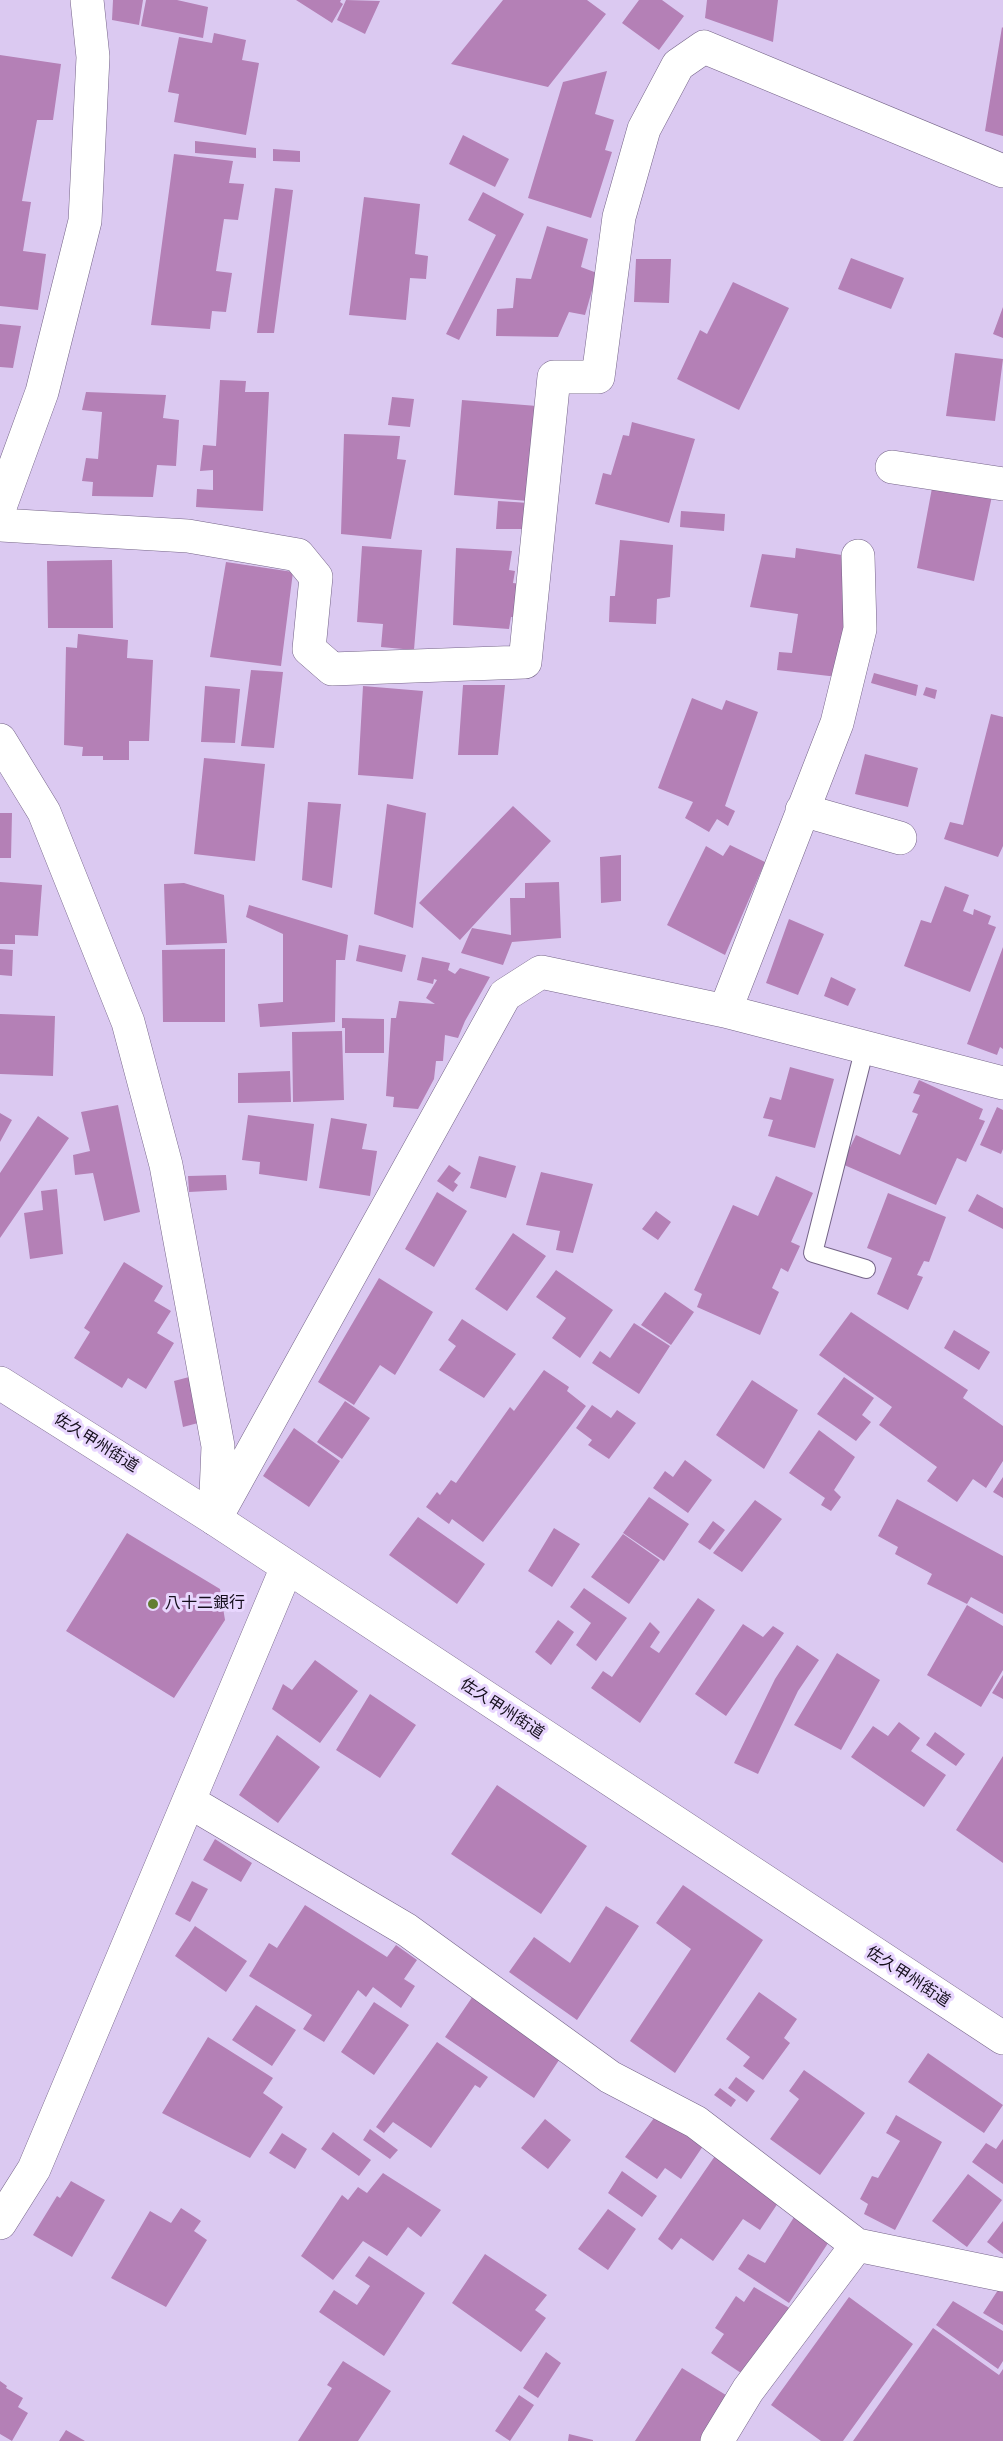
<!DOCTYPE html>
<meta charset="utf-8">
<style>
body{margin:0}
canvas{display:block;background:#dbc9f1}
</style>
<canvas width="1003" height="2441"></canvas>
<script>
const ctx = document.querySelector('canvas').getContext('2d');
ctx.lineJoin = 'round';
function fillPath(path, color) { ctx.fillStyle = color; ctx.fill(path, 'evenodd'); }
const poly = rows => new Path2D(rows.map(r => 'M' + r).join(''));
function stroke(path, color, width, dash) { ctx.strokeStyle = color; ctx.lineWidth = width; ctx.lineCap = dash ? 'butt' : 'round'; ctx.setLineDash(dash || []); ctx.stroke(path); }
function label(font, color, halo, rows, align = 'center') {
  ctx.font = font + ' "Fira Sans Condensed","Noto Sans JP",sans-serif'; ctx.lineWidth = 6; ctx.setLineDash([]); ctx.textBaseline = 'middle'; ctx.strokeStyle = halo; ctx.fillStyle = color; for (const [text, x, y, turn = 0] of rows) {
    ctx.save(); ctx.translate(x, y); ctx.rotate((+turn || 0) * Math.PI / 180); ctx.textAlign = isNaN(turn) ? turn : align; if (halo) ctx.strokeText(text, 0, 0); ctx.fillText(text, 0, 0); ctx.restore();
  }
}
const building = poly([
 [113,0,143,0,139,25,112,20],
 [146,0,177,0,208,7,203,38,141,26],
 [296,0,341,0,340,2,343,4,332,23],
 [346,0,380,1,365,34,337,20],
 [503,0,587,0,606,14,548,87,451,64],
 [639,0,662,0,684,16,659,50,622,23],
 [707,0,778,0,773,42,705,18],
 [1002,27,1003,28,1003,136,985,131],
 [214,33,246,40,242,60,259,63,246,135,174,122,179,94,168,92,179,37,212,43],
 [0,55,61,64,53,120,37,120,22,201,31,202,23,251,46,254,38,310,0,306],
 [607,71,595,114,614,120,605,150,612,152,591,218,528,198,563,82],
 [463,135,509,159,495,187,449,164],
 [195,141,256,148,256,158,195,153],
 [273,149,300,151,300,162,273,161],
 [174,154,233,161,229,183,244,184,238,220,224,219,216,271,232,273,226,312,212,311,210,329,151,325],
 [275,188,293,190,274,333,257,333],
 [483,192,524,214,459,340,446,334,496,235,468,220],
 [364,197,420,204,415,254,428,256,426,279,410,278,406,320,349,315],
 [547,226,588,239,581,267,597,273,585,315,569,312,558,337,496,336,497,309,513,308,516,278,531,279],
 [851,258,904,278,891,309,838,289],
 [636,259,671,259,669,303,634,302],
 [733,282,789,308,739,410,677,379,700,330,707,334],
 [1003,307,1003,338,993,334],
 [0,324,21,326,13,368,0,367],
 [955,353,1003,359,995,421,946,416],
 [220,380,246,381,245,392,269,392,263,511,196,507,197,489,213,490,213,470,200,471,203,445,216,446],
 [86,392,166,395,163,418,179,420,176,466,157,465,153,497,92,496,93,482,82,481,86,458,98,459,102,412,82,410],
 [392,397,414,399,410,427,388,425],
 [462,400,537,406,528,501,454,495],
 [632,422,695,439,669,523,595,504,603,473,611,475,623,435,629,436],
 [344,434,400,436,397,459,406,460,391,539,341,534],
 [932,488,992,496,974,581,917,568],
 [498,501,529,503,526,529,496,529],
 [681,511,725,514,724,531,680,527],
 [620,540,673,545,670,597,657,599,656,624,609,622,610,596,615,596],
 [362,546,422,550,414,650,381,647,383,624,357,622],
 [456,548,512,551,509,570,515,571,513,583,522,584,518,617,511,617,509,629,453,625],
 [796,548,855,557,838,677,777,670,779,652,792,653,798,614,750,607,762,554,795,558],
 [112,560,113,628,48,628,47,561],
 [226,562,293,572,281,666,210,657],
 [78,634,128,640,127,658,153,660,149,741,129,741,129,760,103,760,103,756,82,756,83,747,64,745,66,647,77,648],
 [251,670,283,672,274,748,241,746],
 [874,673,918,685,916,696,871,683],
 [463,685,505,685,498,755,458,755],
 [205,686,240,689,235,743,201,742],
 [363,686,423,691,413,779,358,775],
 [926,687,937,690,935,699,923,695],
 [692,698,722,710,726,700,758,712,725,806,735,811,728,826,717,819,709,832,685,818,693,802,658,788],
 [991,714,1003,717,1003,846,998,857,944,839,950,822,963,825],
 [865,754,918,768,908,807,855,794],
 [204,758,265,764,255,861,194,854],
 [308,802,341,804,332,888,302,880],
 [387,804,426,813,413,928,374,914],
 [513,806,551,841,460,940,419,903],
 [0,813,12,813,11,858,0,858],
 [730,845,765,862,725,955,667,925,706,846,723,856],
 [621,855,621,901,601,903,600,857],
 [0,882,42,885,38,936,15,935,15,944,0,944],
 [559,882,561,938,512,942,503,965,461,953,472,928,511,935,510,898,525,898,525,883],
 [184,883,224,895,227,943,166,945,164,884],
 [945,886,969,895,963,911,973,915,974,909,991,916,988,924,996,927,970,992,904,966,921,920,931,923],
 [249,905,348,935,345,960,336,960,335,1022,260,1027,258,1004,283,1002,283,934,246,917],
 [789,919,824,934,798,995,766,983],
 [359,945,406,955,402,972,356,961],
 [1003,947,1003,1049,1000,1047,997,1055,967,1044],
 [0,949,13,950,12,976,0,975],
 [225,949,225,1022,163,1022,162,950],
 [422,957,450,963,448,970,455,974,460,968,490,977,465,1021,458,1038,445,1035,443,1061,436,1061,434,1079,418,1109,393,1107,394,1097,386,1096,391,1018,396,1018,399,1001,435,1004,426,998,437,980,434,979,433,984,417,980],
 [831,977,856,989,848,1006,824,996],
 [0,1014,55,1016,53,1076,0,1074],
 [342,1018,384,1019,384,1053,345,1053,345,1028,342,1028],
 [342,1031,344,1100,293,1102,292,1032],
 [790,1067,834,1079,815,1148,768,1136,773,1120,763,1118,770,1097,781,1100],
 [290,1071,291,1102,238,1103,238,1073],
 [919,1080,983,1109,979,1119,985,1121,966,1162,957,1158,936,1205,842,1164,856,1135,900,1155,918,1114,912,1112,920,1095,913,1093],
 [118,1105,140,1212,104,1221,93,1173,75,1175,73,1155,90,1151,81,1112],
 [997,1107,1003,1110,1003,1149,1001,1154,980,1145],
 [0,1113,12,1120,0,1142],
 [248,1115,314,1124,307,1181,259,1174,260,1162,242,1160],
 [38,1116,69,1138,0,1238,0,1173],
 [331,1118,367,1124,362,1149,377,1151,370,1196,319,1188],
 [479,1156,516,1166,506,1198,470,1188],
 [449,1165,461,1173,454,1182,458,1185,453,1192,437,1181],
 [541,1172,593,1184,573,1253,556,1250,560,1231,526,1225],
 [226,1175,227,1190,189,1192,188,1176],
 [776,1176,813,1193,791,1242,800,1246,788,1272,781,1268,772,1288,779,1292,760,1335,697,1307,702,1294,694,1290,733,1205,758,1216],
 [57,1189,63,1254,30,1259,24,1213,43,1210,41,1191],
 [437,1192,467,1211,434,1267,405,1249],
 [888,1193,946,1217,929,1262,924,1261,917,1275,923,1277,908,1310,877,1294,892,1258,867,1248],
 [977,1194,1003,1208,1003,1229,968,1211],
 [656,1211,671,1222,658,1240,642,1229],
 [513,1233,546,1256,507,1311,475,1289],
 [124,1262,163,1286,154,1301,171,1311,157,1333,174,1343,146,1389,128,1378,122,1388,74,1358,90,1332,84,1328],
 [556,1270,613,1310,580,1358,552,1338,566,1318,536,1297],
 [379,1278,433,1312,395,1375,380,1365,354,1405,318,1382],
 [665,1292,694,1312,671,1345,641,1325],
 [851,1312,968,1390,963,1398,1003,1426,1003,1461,986,1488,973,1479,957,1502,927,1481,937,1467,879,1425,892,1407,819,1355],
 [462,1319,516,1354,484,1398,439,1370,456,1346,448,1340],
 [634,1323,670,1346,639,1394,592,1363,600,1351,610,1358],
 [954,1330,990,1352,979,1370,944,1348],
 [544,1370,569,1387,567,1391,586,1406,483,1542,452,1519,449,1524,426,1507,437,1492,440,1495,451,1480,456,1483,510,1407,514,1411],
 [189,1377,198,1423,183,1427,174,1381],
 [844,1377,874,1398,862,1415,871,1422,856,1441,817,1414],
 [752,1380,798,1410,764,1469,716,1435],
 [345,1401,370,1418,342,1459,317,1442],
 [592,1405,611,1418,617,1410,636,1423,609,1459,588,1445,592,1440,576,1428],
 [294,1428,340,1461,309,1507,263,1476],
 [819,1430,855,1457,834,1490,841,1497,831,1511,821,1505,825,1498,789,1473],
 [685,1460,712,1480,688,1513,653,1488,665,1471,673,1477],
 [1003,1477,1003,1498,993,1492],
 [649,1497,689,1524,664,1561,623,1533],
 [897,1499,1003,1556,1003,1614,971,1597,967,1604,927,1584,932,1574,895,1554,898,1547,878,1536],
 [755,1500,782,1519,742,1572,713,1553],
 [418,1517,485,1564,457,1604,389,1555],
 [713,1521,725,1530,710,1550,698,1542],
 [554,1528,580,1544,552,1587,528,1571],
 [127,1533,220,1589,225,1620,174,1698,66,1631],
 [623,1534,660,1560,629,1604,591,1577],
 [584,1588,627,1618,596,1661,576,1645,591,1623,570,1607],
 [698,1598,715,1610,640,1723,591,1688,603,1671,612,1677,650,1622,660,1632,650,1647,659,1653],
 [967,1605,1003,1626,1003,1670,981,1707,927,1675],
 [558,1620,574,1632,551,1665,535,1652],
 [743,1624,763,1637,773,1626,784,1633,726,1716,695,1694],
 [797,1645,819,1660,798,1691,758,1774,734,1763,775,1679],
 [837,1653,880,1680,841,1750,794,1725],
 [315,1660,358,1691,320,1743,272,1709,283,1684,292,1690],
 [1003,1675,1003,1699,992,1693],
 [370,1694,416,1725,380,1778,336,1750],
 [899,1722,920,1738,911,1751,946,1775,924,1807,851,1757,873,1726,888,1736],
 [935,1732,965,1754,956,1766,926,1745],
 [277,1735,320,1767,278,1823,239,1795],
 [1003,1756,1003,1863,956,1830],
 [497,1785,587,1846,541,1914,451,1854],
 [215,1839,252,1863,241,1882,203,1860],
 [192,1881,208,1889,190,1922,175,1914],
 [683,1885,763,1940,675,2073,630,2041,691,1949,656,1923],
 [305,1905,387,1957,396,1945,417,1960,404,1979,415,1986,401,2008,373,1987,366,1997,358,1990,324,2042,303,2029,312,2015,249,1976,269,1943,277,1948],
 [606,1906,639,1926,577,2020,509,1972,534,1937,570,1963],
 [195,1926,247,1961,226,1992,175,1956],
 [759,1992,797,2019,784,2038,790,2043,763,2080,743,2066,750,2057,726,2039],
 [473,1996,561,2057,534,2098,445,2037],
 [374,2002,409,2025,374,2075,341,2052],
 [256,2005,296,2030,272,2066,232,2040],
 [208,2037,273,2078,263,2093,283,2107,250,2158,162,2113],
 [437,2042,488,2077,480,2088,475,2085,431,2148,393,2122,384,2133,376,2127],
 [928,2053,1003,2105,984,2133,908,2082],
 [804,2070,865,2113,820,2175,770,2139,799,2099,789,2091],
 [736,2077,755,2091,747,2102,728,2088],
 [720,2088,736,2100,731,2107,714,2095],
 [657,2114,703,2146,681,2179,665,2168,657,2179,625,2157],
 [896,2115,942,2142,895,2230,864,2214,868,2204,860,2199,872,2176,878,2178,900,2141,886,2133],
 [545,2119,571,2140,548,2169,521,2148],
 [370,2129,398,2150,390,2159,363,2140],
 [333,2132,371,2160,359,2176,321,2149],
 [282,2133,307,2149,295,2169,269,2153],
 [1003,2139,1003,2184,972,2162,986,2143,996,2149],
 [717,2153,782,2197,760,2230,743,2219,713,2261,681,2238,672,2250,658,2239],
 [622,2171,657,2196,642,2217,608,2193],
 [383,2173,441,2210,421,2237,408,2227,387,2256,363,2241,333,2280,301,2256,342,2195,348,2200,358,2187,367,2193],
 [968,2174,1002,2200,967,2247,932,2221],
 [71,2181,105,2200,72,2257,33,2235,57,2196,60,2198],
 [181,2208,201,2221,194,2231,207,2240,166,2307,111,2278,150,2211,171,2223],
 [608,2209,636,2229,608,2270,578,2249],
 [796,2214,832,2237,789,2303,738,2269,748,2254,765,2263],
 [1003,2221,1003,2254,987,2242],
 [485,2254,547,2295,535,2310,546,2318,521,2352,452,2303],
 [369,2256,425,2293,384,2356,319,2312,334,2290,357,2305,370,2286,355,2276],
 [754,2287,791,2309,747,2377,711,2353,724,2334,715,2328,736,2296,744,2302],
 [1000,2287,1003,2289,1003,2325,983,2313],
 [849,2297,913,2344,843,2441,821,2441,771,2405],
 [953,2301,1003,2331,1003,2361,998,2369,936,2325],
 [933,2328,999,2375,1003,2369,1003,2441,853,2441],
 [546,2352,561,2363,538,2398,523,2388],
 [343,2361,391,2391,358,2441,298,2441,332,2388,327,2385],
 [682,2368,734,2400,708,2441,635,2441],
 [0,2381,7,2386,6,2388,23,2398,18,2407,28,2413,12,2441,0,2434],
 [519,2395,534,2405,510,2441,495,2431],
 [66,2430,85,2441,59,2441],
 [569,2434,593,2440,593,2441,568,2441]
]);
const lane = poly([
 [865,1047,813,1253,866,1269]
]);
const street = poly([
 [892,467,1003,484],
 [0,507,42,392,85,221,93,57,87,0],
 [0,525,188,536,298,555,316,577,309,649,332,669,525,662,554,377,598,377,619,217,644,129,678,65,704,47,1003,171],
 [0,740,44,812,128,1022,166,1165,218,1446,215,1519,505,995,541,972,725,1011,1003,1083],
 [802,810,900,838],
 [725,1011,837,723,860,629,858,556],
 [190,1802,407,1930,610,2077,696,2122,857,2245,1003,2275],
 [717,2441,748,2390,857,2245]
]);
const secondary = poly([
 [0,1383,215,1519,1003,2038],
 [0,2223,34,2169,287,1567]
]);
const markers = [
 [153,1604,6,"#627d30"]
];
const streetNames = [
 ["佐久甲州街道",96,1443,32],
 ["佐久甲州街道",502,1709,33],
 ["佐久甲州街道",908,1977,33]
];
const poiNames = [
 ["八十二銀行",165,1604]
];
fillPath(building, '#b480b6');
stroke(lane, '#756488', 20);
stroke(street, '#756488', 34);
stroke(secondary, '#756488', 34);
stroke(lane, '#fff', 18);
stroke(street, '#fff', 33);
stroke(secondary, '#fff', 33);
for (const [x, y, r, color] of markers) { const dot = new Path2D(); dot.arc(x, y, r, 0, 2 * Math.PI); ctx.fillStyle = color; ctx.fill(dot); stroke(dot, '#e8d6fe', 2); }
label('16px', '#150f1c', '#e8d6fe', streetNames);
label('16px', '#150f1c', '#e8d6fe', poiNames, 'left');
</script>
